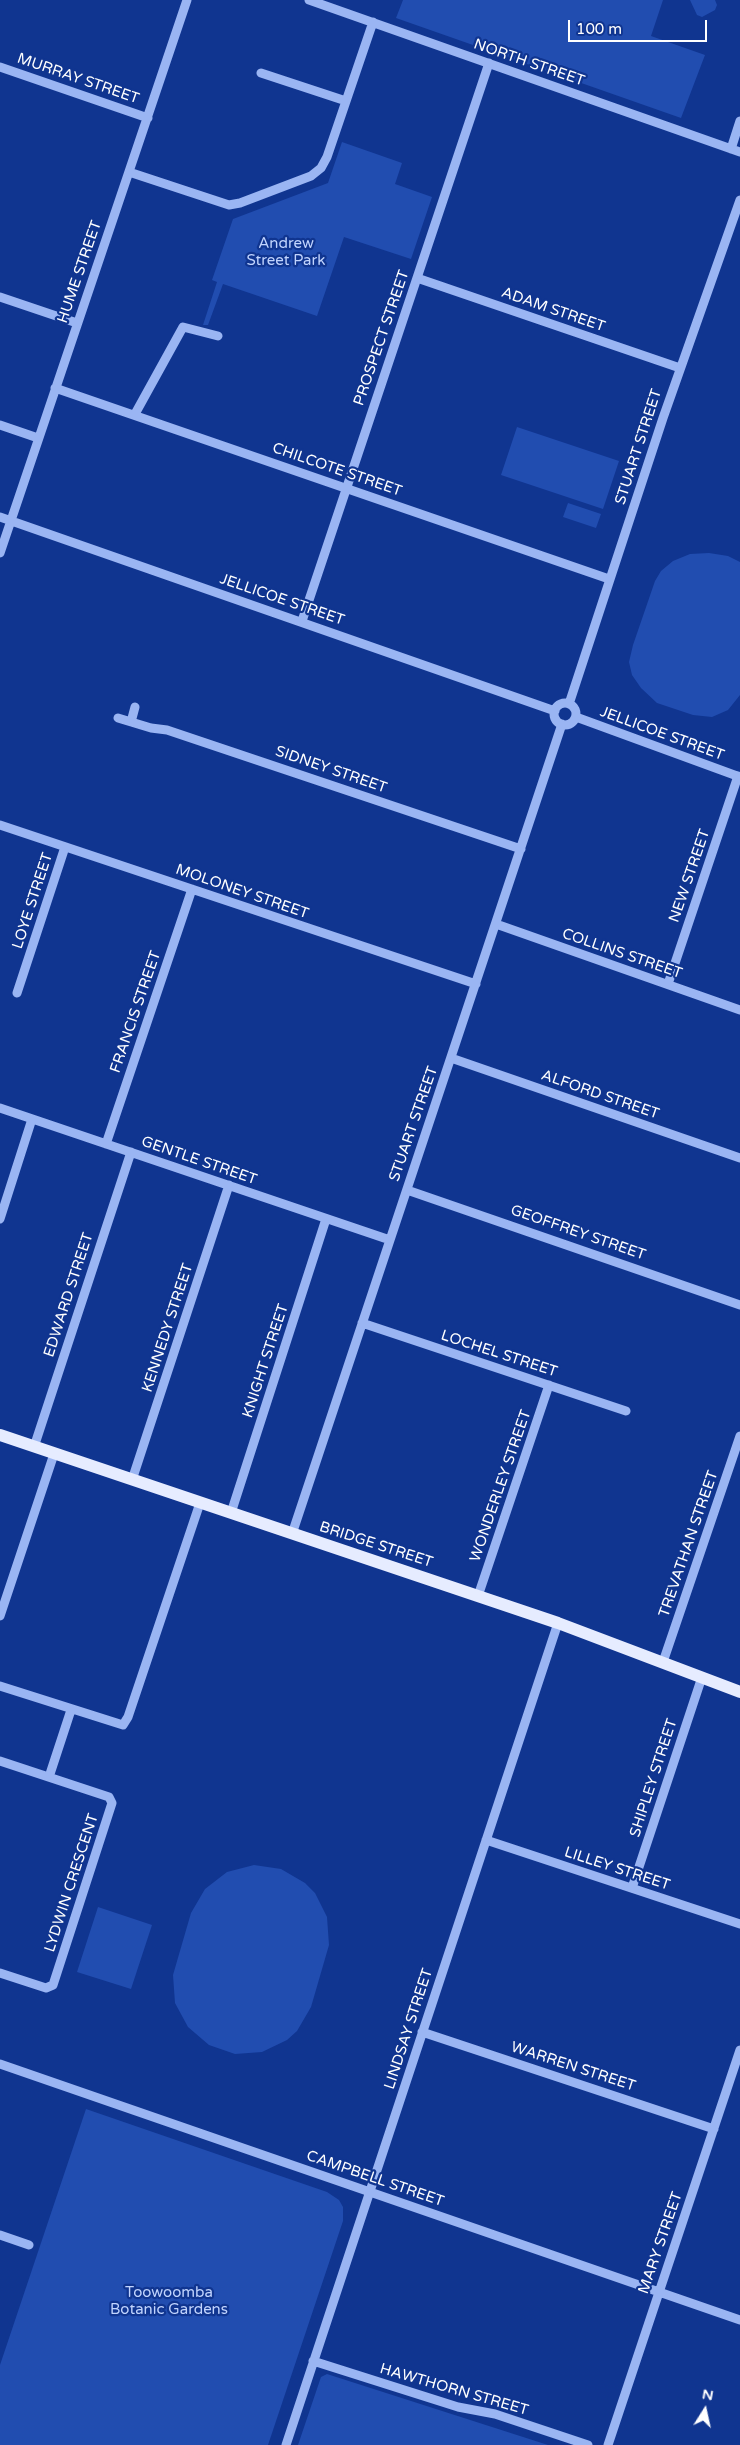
<!DOCTYPE html>
<style>
body{margin:0}
#map{position:relative;width:740px;height:2445px;overflow:hidden;background:#103590;font-family:"Varela Round",sans-serif}
canvas{display:block}
.north{position:absolute;left:680px;top:2385px;width:50px;height:50px;-webkit-text-stroke:4px #103590;paint-order:stroke;rotate:10deg;font-size:14px;font-weight:700;line-height:20px;text-align:center;color:#fff}
.north::after{content:'';display:block;margin:auto;width:18px;height:22px;background:#fff;clip-path:polygon(50% 0,100% 100%,50% 72%,0 100%)}
.scale{position:absolute;left:568px;top:20px;width:139px;height:22px;box-sizing:border-box;border:2px solid #fff;border-top:0;padding-left:6px;font-size:15px;line-height:18px;white-space:nowrap;color:#fff;-webkit-text-stroke:4px #103590;paint-order:stroke}
</style>
<div id="map">
<canvas width="740" height="2445"></canvas>
<div class="north">N</div>
<div class="scale">100 m</div>
</div>
<script>
const ctx = document.querySelector('canvas').getContext('2d');
ctx.lineJoin = 'round';
function fillPath(path, color) { ctx.fillStyle = color; ctx.fill(path, 'evenodd'); }
const poly = rows => new Path2D(rows.map(r => 'M' + r).join(''));
function stroke(path, color, width, dash) { ctx.strokeStyle = color; ctx.lineWidth = width; ctx.lineCap = dash ? 'butt' : 'round'; ctx.setLineDash(dash || []); ctx.stroke(path); }
function label(font, color, halo, rows, align = 'center') {
  ctx.font = font + ' "Varela Round",sans-serif'; ctx.lineWidth = 4.5; ctx.setLineDash([]); ctx.textBaseline = 'middle'; ctx.strokeStyle = halo; ctx.fillStyle = color; for (const [text, x, y, turn = 0] of rows) {
    ctx.save(); ctx.translate(x, y); ctx.rotate((+turn || 0) * Math.PI / 180); ctx.textAlign = isNaN(turn) ? turn : align; if (halo) ctx.strokeText(text, 0, 0); ctx.fillText(text, 0, 0); ctx.restore();
  }
}
const green = poly([
 [403,0,663,0,651,36,705,55,681,118,396,18],
 [690,0,715,0,717,5,715,10,702,17,697,15],
 [342,142,402,163,395,184,432,197,411,259,344,237,317,316,223,284,208,325,203,325,217,282,212,280,233,219,328,183],
 [517,427,619,461,603,509,501,475],
 [568,503,601,514,596,528,563,517],
 [709,553,728,556,740,562,740,695,728,710,712,717,693,715,657,703,641,688,632,675,629,662,633,645,655,581,661,571,673,561,690,554],
 [254,1865,281,1869,305,1883,315,1893,327,1917,329,1945,311,2007,297,2031,287,2040,262,2052,235,2054,209,2045,188,2027,175,2003,173,1975,191,1913,205,1889,227,1872],
 [98,1907,152,1925,131,1989,77,1972],
 [86,2109,327,2192,339,2200,343,2207,343,2221,268,2445,0,2445,0,2365],
 [327,2374,548,2445,298,2445,321,2377]
]);
const minor = poly([
 [309,0,740,152],
 [0,67,148,118],
 [261,73,346,101],
 [731,149,740,121],
 [129,172,229,205,240,203,311,176,321,168,327,157,373,22],
 [417,278,680,368],
 [0,297,77,323],
 [55,388,609,579],
 [135,414,183,327,218,336],
 [0,425,38,438],
 [0,517,555,711],
 [0,553,187,0],
 [302,621,489,63],
 '554 714a11 11 0 1 1 22 0a11 11 0 1 1-22 0Z',
 [569,704,663,418,740,200],
 [576,717,740,777],
 [118,718,151,728,167,730,521,849],
 [131,722,135,707],
 [0,825,476,984],
 [496,924,740,1010],
 [668,984,738,776],
 [17,993,65,847],
 [451,1058,740,1158],
 [0,1108,390,1240],
 [106,1144,192,889],
 [407,1190,740,1305],
 [0,1219,32,1119],
 [362,1323,626,1411],
 [34,1447,131,1152],
 [132,1480,229,1185],
 [231,1513,326,1219],
 [292,1534,562,724],
 [478,1596,549,1385],
 [0,1616,54,1454],
 [663,1662,740,1436],
 [0,1686,123,1725,128,1717,200,1503],
 [0,1761,109,1797,112,1803,53,1985,46,1988,0,1973],
 [49,1777,71,1710],
 [486,1840,740,1924],
 [632,1888,702,1677],
 [422,2032,714,2129],
 [0,2064,740,2320],
 [0,2235,29,2245],
 [313,2361,458,2407,495,2414,588,2445],
 [286,2445,558,1623],
 [608,2445,740,2050]
]);
const major = poly([
 [0,1435,558,1623,740,1692]
]);
const streetNames = [
 ["NORTH STREET",529,63,19],
 ["MURRAY STREET",78,79,19],
 ["HUME STREET",80,272,-71],
 ["ADAM STREET",553,310,19],
 ["PROSPECT STREET",382,338,-71],
 ["STUART STREET",639,447,-72],
 ["CHILCOTE STREET",337,470,19],
 ["JELLICOE STREET",282,600,19],
 ["JELLICOE STREET",662,734,20],
 ["SIDNEY STREET",331,770,19],
 ["NEW STREET",690,876,-71],
 ["MOLONEY STREET",242,892,19],
 ["LOYE STREET",33,901,-72],
 ["COLLINS STREET",622,954,19],
 ["FRANCIS STREET",136,1012,-71],
 ["ALFORD STREET",600,1095,19],
 ["STUART STREET",414,1124,-71],
 ["GENTLE STREET",199,1161,19],
 ["GEOFFREY STREET",578,1233,19],
 ["EDWARD STREET",69,1295,-72],
 ["KENNEDY STREET",168,1328,-72],
 ["LOCHEL STREET",499,1354,18],
 ["KNIGHT STREET",266,1361,-72],
 ["WONDERLEY STREET",501,1486,-71],
 ["TREVATHAN STREET",689,1544,-71],
 ["BRIDGE STREET",376,1545,18],
 ["SHIPLEY STREET",654,1778,-72],
 ["LILLEY STREET",617,1869,18],
 ["LYDWIN CRESCENT",72,1883,-72],
 ["LINDSAY STREET",409,2029,-72],
 ["WARREN STREET",573,2067,18],
 ["CAMPBELL STREET",375,2179,19],
 ["MARY STREET",661,2243,-71],
 ["HAWTHORN STREET",454,2390,16]
];
const parkNames = [
 ["Andrew",286,244],
 ["Street Park",286,261],
 ["Toowoomba",169,2293],
 ["Botanic Gardens",169,2310]
];
fillPath(green, '#214db0');
stroke(minor, '#9ab5f3', 9);
stroke(major, '#e6ecff', 12);
label('15px', '#fff', '#103590', streetNames);
label('15px', '#c1d4fe', '#103590', parkNames);
</script>
